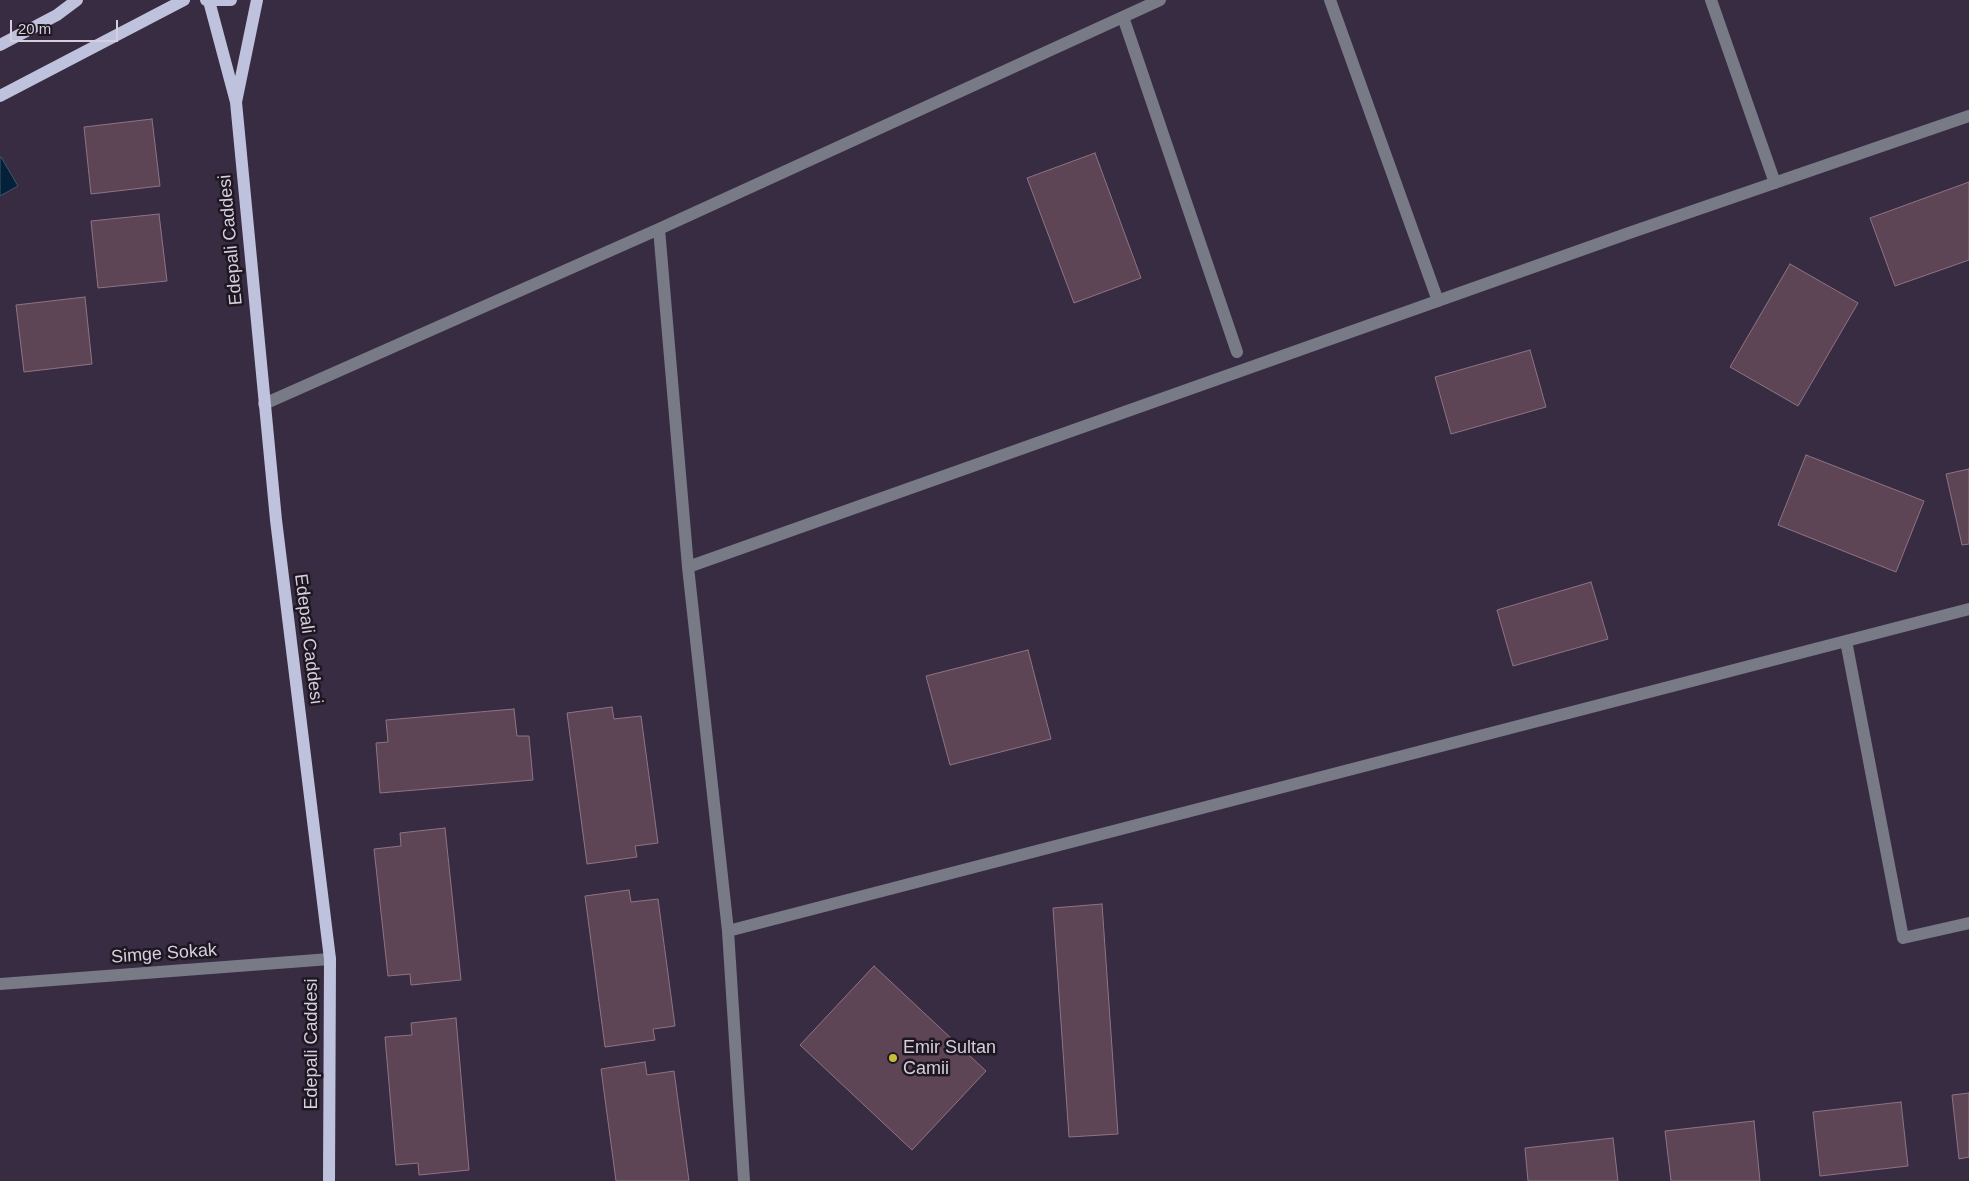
<!DOCTYPE html>
<style>
body{margin:0}
#map{position:relative;width:1969px;height:1181px;overflow:hidden;background:#382c42;font-family:Arial,sans-serif}
canvas{display:block}
.scale{position:absolute;left:10px;top:20px;width:108px;height:22px;box-sizing:border-box;border:2px solid #d6cedd;border-top:0;padding-left:6px;font-size:15px;line-height:18px;white-space:nowrap;color:#d6cedd;-webkit-text-stroke:4px #1d1721;paint-order:stroke}
</style>
<div id="map">
<canvas width="1969" height="1181"></canvas>
<div class="scale">20 m</div>
</div>
<script>
const ctx = document.querySelector('canvas').getContext('2d');
ctx.lineJoin = 'round';
function fillPath(path, color) { ctx.fillStyle = color; ctx.fill(path, 'evenodd'); }
const poly = rows => new Path2D(rows.map(r => 'M' + r).join(''));
function stroke(path, color, width, dash) { ctx.strokeStyle = color; ctx.lineWidth = width; ctx.lineCap = dash ? 'butt' : 'round'; ctx.setLineDash(dash || []); ctx.stroke(path); }
function label(font, color, halo, rows, align = 'center') {
  ctx.font = font + ' Arial,sans-serif'; ctx.lineWidth = 5; ctx.setLineDash([]); ctx.textBaseline = 'middle'; ctx.strokeStyle = halo; ctx.fillStyle = color; for (const [text, x, y, turn = 0] of rows) {
    ctx.save(); ctx.translate(x, y); ctx.rotate((+turn || 0) * Math.PI / 180); ctx.textAlign = isNaN(turn) ? turn : align; if (halo) ctx.strokeText(text, 0, 0); ctx.fillText(text, 0, 0); ctx.restore();
  }
}
const water = poly([
 [1,157,18,186,0,196,0,158,1,157]
]);
const building = poly([
 [152,119,160,186,91,194,84,127,152,119],
 [1095,153,1141,278,1074,303,1027,178,1095,153],
 [1969,182,1969,260,1895,286,1870,218,1969,182],
 [159,214,167,281,98,288,91,221,159,214],
 [1790,264,1858,303,1798,406,1730,367,1790,264],
 [85,297,92,364,24,372,16,305,85,297],
 [1530,350,1546,407,1451,434,1435,377,1530,350],
 [1806,455,1924,501,1896,572,1778,525,1806,455],
 [1969,469,1969,544,1962,545,1946,474,1969,469],
 [1591,582,1608,639,1513,666,1497,610,1591,582],
 [1028,650,1051,739,950,765,926,676,1028,650],
 [612,707,614,719,641,716,658,843,635,846,637,857,587,864,567,713,612,707],
 [514,709,517,736,529,736,533,780,380,793,376,743,388,742,386,720,514,709],
 [445,828,461,980,411,985,410,974,388,976,374,849,401,846,400,833,445,828],
 [629,890,631,902,658,899,675,1026,653,1029,655,1040,605,1047,585,896,629,890],
 [1102,904,1118,1134,1069,1137,1053,908,1102,904],
 [874,966,986,1071,912,1150,800,1045,874,966],
 [456,1018,469,1170,419,1175,418,1163,396,1165,385,1037,412,1035,411,1023,456,1018],
 [645,1062,647,1075,674,1071,689,1181,616,1181,601,1069,645,1062],
 [1969,1093,1969,1157,1959,1159,1952,1095,1969,1093],
 [1901,1102,1908,1166,1820,1176,1813,1112,1901,1102],
 [1754,1121,1760,1181,1671,1181,1665,1131,1754,1121],
 [1613,1138,1618,1181,1528,1181,1525,1148,1613,1138]
]);
const minor = poly([
 [1330,0,1438,301],
 [1711,0,1775,183],
 [1123,17,1237,352],
 [659,229,688,567,728,931,744,1181],
 [264,404,659,229,1160,0],
 [688,567,1629,233,1969,116],
 [1846,641,1903,938,1969,923],
 [728,931,1969,609],
 [0,984,330,959]
]);
const major = poly([
 [206,0,231,0],
 [209,1,236,102,257,0],
 [0,45,57,15,77,0],
 [0,96,184,0],
 [236,102,276,520,330,959,329,1181]
]);
const markers = [
 [893,1058,5,"#c5bc3d"]
];
const streetNames = [
 ["Edepali Caddesi",231,240,-95],
 ["Edepali Caddesi",308,639,83],
 ["Simge Sokak",164,954,-4],
 ["Edepali Caddesi",312,1044,-90]
];
const poiNames = [
 ["Emir Sultan",903,1048],
 ["Camii",903,1069]
];
fillPath(water, '#032139');
stroke(water, '#42556a', 1);
fillPath(building, '#5e4555');
stroke(building, '#8f7385', 1);
stroke(minor, '#787a86', 12);
stroke(major, '#bec2dc', 12);
for (const [x, y, r, color] of markers) { const dot = new Path2D(); dot.arc(x, y, r, 0, 2 * Math.PI); ctx.fillStyle = color; ctx.fill(dot); stroke(dot, '#1d1721', 2); }
label('18px', '#d6cedd', '#1d1721', streetNames);
label('18px', '#d6cedd', '#1d1721', poiNames, 'left');
</script>
